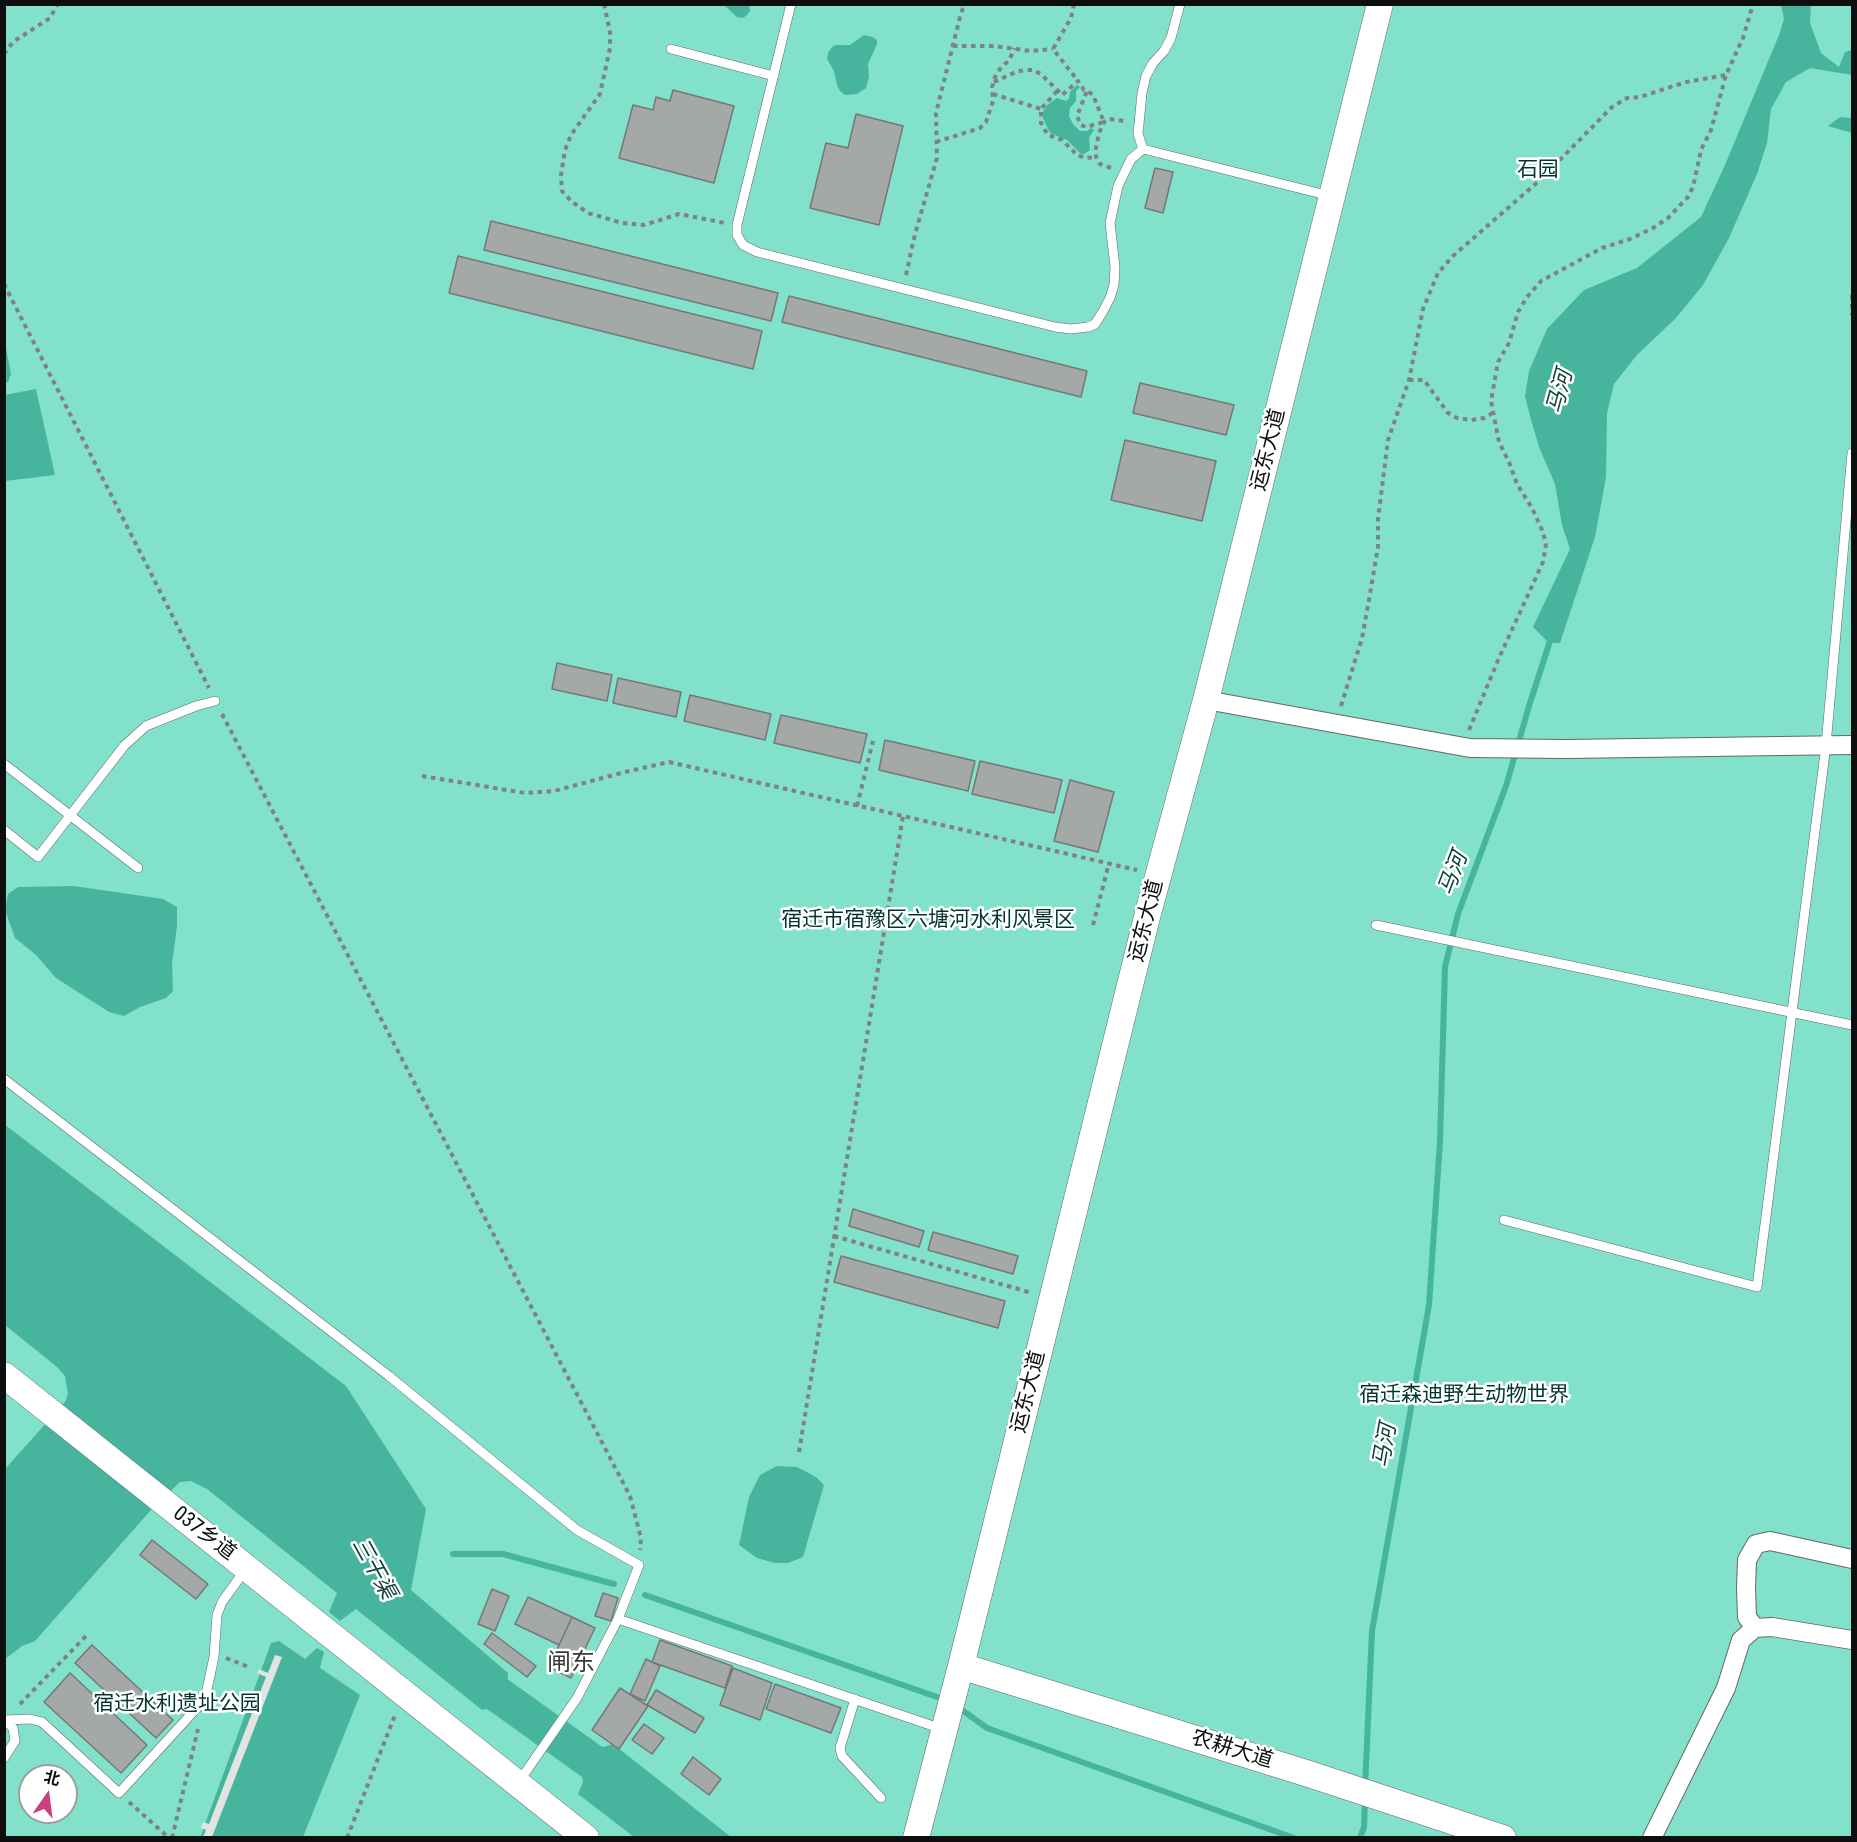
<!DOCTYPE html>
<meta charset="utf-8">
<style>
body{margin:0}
#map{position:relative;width:1857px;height:1842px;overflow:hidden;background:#e0e4e3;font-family:"Roboto Condensed","Noto Sans SC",sans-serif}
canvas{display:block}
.frame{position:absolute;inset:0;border:6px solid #0d0e0e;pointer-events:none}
.north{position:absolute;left:18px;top:1764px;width:60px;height:60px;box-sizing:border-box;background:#fff;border:2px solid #9e9f9f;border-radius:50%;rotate:14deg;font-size:16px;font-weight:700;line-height:24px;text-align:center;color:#0d0e0e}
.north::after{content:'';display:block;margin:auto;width:21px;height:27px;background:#c8407d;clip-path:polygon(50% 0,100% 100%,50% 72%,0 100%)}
</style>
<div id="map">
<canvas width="1857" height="1842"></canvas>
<div class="frame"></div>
<div class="north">北</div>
</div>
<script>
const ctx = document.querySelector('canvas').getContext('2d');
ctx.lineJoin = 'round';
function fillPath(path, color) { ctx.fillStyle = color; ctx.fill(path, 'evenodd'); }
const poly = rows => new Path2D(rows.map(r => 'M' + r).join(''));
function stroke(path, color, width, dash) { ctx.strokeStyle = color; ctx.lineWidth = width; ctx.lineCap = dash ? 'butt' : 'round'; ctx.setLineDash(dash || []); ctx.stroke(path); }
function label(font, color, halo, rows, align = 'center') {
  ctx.font = font + ' "Roboto Condensed","Noto Sans SC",sans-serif'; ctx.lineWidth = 5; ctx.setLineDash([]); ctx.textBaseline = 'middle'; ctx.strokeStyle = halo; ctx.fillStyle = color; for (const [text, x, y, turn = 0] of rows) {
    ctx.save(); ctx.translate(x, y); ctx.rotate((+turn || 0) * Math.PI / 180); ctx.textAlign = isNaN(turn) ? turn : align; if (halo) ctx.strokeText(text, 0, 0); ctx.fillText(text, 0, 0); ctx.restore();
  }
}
const green = poly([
 [4,5,1852,5,1852,1837,5,1837],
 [30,1776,66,1776,66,1812,30,1812]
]);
const water = poly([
 [707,5,749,5,750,11,747,15,743,18,737,17,725,6],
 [1781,5,1811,5,1810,23,1821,53,1839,67,1845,52,1852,50,1852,75,1810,68,1786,82,1771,109,1767,143,1757,174,1729,238,1703,285,1676,318,1637,355,1614,384,1607,413,1606,477,1595,537,1560,643,1549,643,1533,627,1570,549,1562,525,1555,484,1539,447,1530,416,1525,396,1529,371,1547,329,1584,290,1637,268,1701,217,1725,165,1779,35,1784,19],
 [864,35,873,37,877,40,877,44,868,64,869,77,866,88,857,94,845,95,840,91,837,85,834,71,827,59,828,53,832,47,836,45,850,45],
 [1077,85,1080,87,1076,91,1076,101,1070,108,1069,116,1073,124,1080,131,1087,131,1091,128,1094,130,1089,138,1090,150,1084,154,1081,154,1067,140,1050,133,1043,118,1043,112,1047,105,1057,98,1066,101,1069,99,1070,92],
 [1840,117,1852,118,1852,133,1828,126],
 [4,337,11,374,8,382,5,383],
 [36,389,55,475,5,481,5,395],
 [74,886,163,899,177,907,177,926,172,964,173,991,166,998,140,1007,124,1016,109,1012,56,978,36,955,15,938,5,910,8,894,18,887],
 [4,1124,346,1386,426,1509,411,1590,508,1673,507,1689,515,1701,508,1709,496,1706,482,1710,356,1609,340,1621,329,1612,337,1593,207,1489,191,1481,180,1482,151,1510,35,1641,22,1646,5,1659,5,1469,65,1402,68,1394,65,1376,57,1367,5,1325],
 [777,1466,797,1467,816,1477,824,1485,803,1557,788,1563,775,1563,757,1558,739,1545,749,1497,760,1475],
 [279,1641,305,1659,317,1648,324,1652,320,1668,360,1695,303,1837,200,1838,271,1643],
 [569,1730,590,1745,600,1748,613,1744,731,1837,634,1837,578,1794,583,1782,579,1762,558,1745]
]);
const pier = poly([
 [275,1655,282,1657,212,1837,203,1837,206,1830,201,1828,203,1822,209,1824,266,1677,257,1673,259,1669,268,1673]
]);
const stream = poly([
 [453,1554,503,1554,614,1584],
 [645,1595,937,1697],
 [962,1710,987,1728,1294,1838],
 [1365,1787,1372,1631,1429,1305,1440,1141,1445,967,1458,914,1506,786,1529,706,1551,638],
 [1360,1838,1364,1827,1365,1800]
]);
const river = poly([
 [473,1674,493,1691,602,1769]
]);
const building = poly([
 [673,90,734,106,714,183,619,158,633,105,653,110,656,97,670,101,673,90],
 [856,114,903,126,879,225,810,208,826,143,848,148,856,114],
 [1155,168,1173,172,1163,213,1145,208,1155,168],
 [491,221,778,293,771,321,484,250,491,221],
 [458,256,762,331,753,369,449,293,458,256],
 [789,296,1087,371,1081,397,782,322,789,296],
 [1140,383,1234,405,1226,435,1133,413,1140,383],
 [1125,440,1216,461,1202,521,1111,500,1125,440],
 [557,663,612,675,607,701,552,689,557,663],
 [618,678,681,692,676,717,613,703,618,678],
 [690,695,771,714,765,740,684,721,690,695],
 [781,715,867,734,860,763,774,743,781,715],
 [885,740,975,761,968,791,879,770,885,740],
 [980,761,1062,780,1054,813,972,794,980,761],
 [1070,780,1114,792,1098,852,1054,841,1070,780],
 [853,1209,924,1231,919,1247,849,1226,853,1209],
 [933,1232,1018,1256,1013,1274,928,1250,933,1232],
 [841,1256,1005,1301,998,1328,834,1282,841,1256],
 [152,1540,208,1584,196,1599,140,1555,152,1540],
 [492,1589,509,1596,495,1631,478,1624,492,1589],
 [603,1593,618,1598,611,1621,595,1616,603,1593],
 [528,1597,572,1617,559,1645,515,1624,528,1597],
 [572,1617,595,1628,571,1678,549,1667,572,1617],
 [492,1633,536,1666,527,1677,484,1644,492,1633],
 [660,1640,732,1666,725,1688,652,1662,660,1640],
 [92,1645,173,1720,156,1738,75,1663,92,1645],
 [646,1659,660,1666,645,1701,630,1694,646,1659],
 [733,1668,772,1683,760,1720,720,1705,733,1668],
 [70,1673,147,1745,121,1773,44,1702,70,1673],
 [775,1684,841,1708,831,1733,766,1709,775,1684],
 [620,1688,648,1706,619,1749,592,1730,620,1688],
 [656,1690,704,1718,695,1733,647,1705,656,1690],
 [644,1724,664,1738,652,1754,632,1740,644,1724],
 [693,1757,721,1779,709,1795,681,1774,693,1757]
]);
const path = poly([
 [604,4,610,32,610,48,600,94,571,135,565,150,561,175,562,191,571,201,588,213,622,223,644,225,679,214,725,223],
 [1074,4,1071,18,1053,49,1078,81],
 [953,46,994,46,1031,51,1053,49],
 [4,54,13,42,50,18,58,4],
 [994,82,1018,71,1033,70,1041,74,1062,95,1078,81,1084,90,1087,91,1093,95,1104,122,1086,127,1081,125,1077,116,1087,91],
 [1057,91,1041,109,1041,123,1045,130,1048,135,1062,140,1077,155,1086,158,1096,157],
 [993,94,1041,109],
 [936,142,980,128,986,122,993,101,992,87,995,77,1000,69,1010,59,1014,48],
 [1111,168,1100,164,1097,159,1095,153,1099,133,1104,122,1109,119,1126,121],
 [906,275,915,234,937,158,936,113,961,13,965,4],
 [4,284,209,688],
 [1852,295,1852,315],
 [1409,380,1424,380,1448,413,1457,418,1471,420,1484,418,1493,413],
 [1341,706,1362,638,1369,600,1378,547,1378,519,1388,440,1409,380,1423,309,1438,273,1454,255,1540,180,1612,107,1627,98,1640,97,1686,82,1726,75],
 [222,714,630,1496,641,1538,640,1550],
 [1469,730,1499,658,1543,562,1546,544,1543,532,1532,508,1517,484,1509,462,1499,442,1491,401,1498,362,1509,343,1518,312,1527,297,1541,281,1602,248,1630,239,1653,228,1668,218,1688,197,1693,187,1701,150,1711,130,1726,75,1743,38,1753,4],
 [422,776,525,793,554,791,625,772,669,762,1137,870],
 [857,806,873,741],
 [1093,925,1109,863],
 [834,1236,1032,1293],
 [799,1452,903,816],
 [226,1658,251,1668],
 [20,1704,88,1634],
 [129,1802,169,1838],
 [172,1838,198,1729],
 [347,1838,395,1715]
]);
const lane = poly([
 [791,4,737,225,737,235,743,245,757,252,1055,327,1071,329,1088,327,1095,324,1102,313,1110,298,1114,285,1115,267,1110,223,1118,186,1131,159,1143,149],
 [1180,4,1171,38,1164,51,1153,63,1146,76,1142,93,1138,134,1143,149,1330,196],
 [671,49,774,76],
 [4,764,138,868],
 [4,830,38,857,124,746,146,726,196,706,215,701],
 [1376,925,1852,1025],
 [4,1079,389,1376,577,1530,639,1565,618,1619,577,1698,518,1783],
 [1504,1220,1757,1287,1826,745,1852,453],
 [618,1619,942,1729],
 [855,1699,840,1748,842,1756,881,1798],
 [4,1720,13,1728,15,1741,4,1758],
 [5,1720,30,1719,42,1722,119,1793,205,1699,214,1657,217,1615,222,1602,245,1570]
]);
const street = poly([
 [1206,700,1470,748,1566,749,1852,745],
 [1755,1628,1747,1617,1746,1588,1747,1560,1756,1544,1770,1541,1852,1559],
 [1652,1838,1726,1688,1741,1640,1755,1628,1772,1627,1852,1640]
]);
const secondary = poly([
 [4,1375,586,1838],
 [961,1666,1309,1774,1503,1838],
 [916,1838,961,1666,1147,917,1206,700,1380,4]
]);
const parkNames = [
 ["石园",1538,171],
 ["宿迁市宿豫区六塘河水利风景区",928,921],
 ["宿迁森迪野生动物世界",1464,1396],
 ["宿迁水利遗址公园",177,1705]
];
const streetNames = [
 ["运东大道",1269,450,-76],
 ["运东大道",1147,921,-76],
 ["运东大道",1029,1392,-76],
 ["037乡道",204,1534,38],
 ["农耕大道",1232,1750,17]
];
const waterNames = [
 ["马河",1561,392,-75],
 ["马河",1454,874,-69],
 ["马河",1386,1446,-80],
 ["三干渠",373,1569,61]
];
const quarterNames = [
 ["闸东",571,1664]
];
fillPath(green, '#81e1ca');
fillPath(water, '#47b59e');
fillPath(pier, '#e0e4e3');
stroke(stream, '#47b59e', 6);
stroke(river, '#47b59e', 36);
fillPath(building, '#a4a8a7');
stroke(building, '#757877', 1.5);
stroke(lane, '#656867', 10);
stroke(street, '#656867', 20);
stroke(secondary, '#656867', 27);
stroke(path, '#808282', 4, [4.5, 4.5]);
stroke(lane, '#fff', 9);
stroke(street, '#fff', 18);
stroke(secondary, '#fff', 26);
label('21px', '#01352c', '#fff', parkNames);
label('21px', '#0d0e0e', '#fff', streetNames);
label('italic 22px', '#104137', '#fff', waterNames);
label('24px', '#383b3a', '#fff', quarterNames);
</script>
